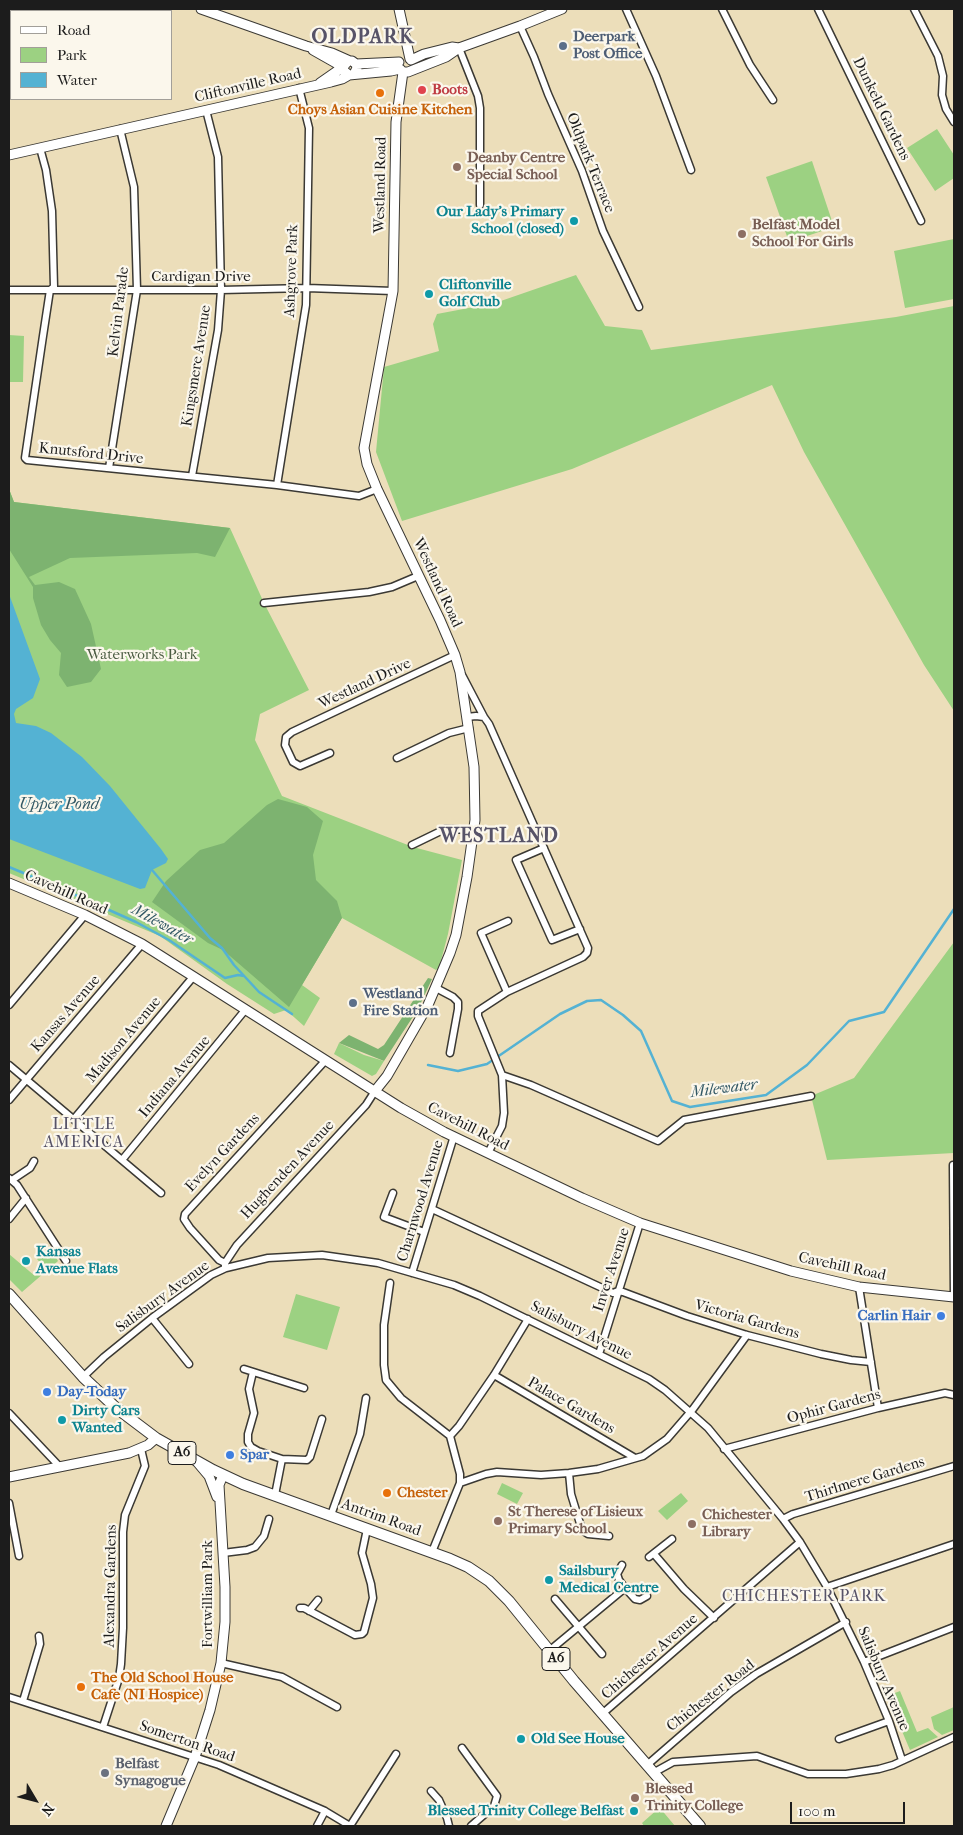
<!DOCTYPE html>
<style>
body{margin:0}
#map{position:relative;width:963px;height:1835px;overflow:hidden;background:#ecdeba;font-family:"IM FELL French Canon",serif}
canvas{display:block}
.frame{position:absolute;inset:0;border:10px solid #1c1c1c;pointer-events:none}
.legend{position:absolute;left:10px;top:10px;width:162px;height:90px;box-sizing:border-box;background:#fbf7ec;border:1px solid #a29f99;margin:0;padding:6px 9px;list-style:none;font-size:15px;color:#1c1c1c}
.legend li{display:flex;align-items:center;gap:10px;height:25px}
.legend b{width:25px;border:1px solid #a29f99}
.north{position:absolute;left:10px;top:1775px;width:50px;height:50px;-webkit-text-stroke:4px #fbf7ec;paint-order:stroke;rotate:127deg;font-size:14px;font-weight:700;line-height:20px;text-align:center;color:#1c1c1c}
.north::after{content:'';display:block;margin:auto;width:18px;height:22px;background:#1c1c1c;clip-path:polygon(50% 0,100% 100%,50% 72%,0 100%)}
.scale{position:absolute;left:790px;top:1802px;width:115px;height:22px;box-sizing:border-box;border:2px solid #1c1c1c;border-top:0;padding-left:6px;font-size:15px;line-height:18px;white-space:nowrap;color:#1c1c1c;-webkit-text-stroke:4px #fbf7ec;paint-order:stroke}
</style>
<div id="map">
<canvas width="963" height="1835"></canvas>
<div class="frame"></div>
<ul class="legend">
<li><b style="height:6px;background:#fff"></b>Road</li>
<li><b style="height:14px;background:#9cd182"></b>Park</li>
<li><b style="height:14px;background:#54b2d3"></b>Water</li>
</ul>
<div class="north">N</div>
<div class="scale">100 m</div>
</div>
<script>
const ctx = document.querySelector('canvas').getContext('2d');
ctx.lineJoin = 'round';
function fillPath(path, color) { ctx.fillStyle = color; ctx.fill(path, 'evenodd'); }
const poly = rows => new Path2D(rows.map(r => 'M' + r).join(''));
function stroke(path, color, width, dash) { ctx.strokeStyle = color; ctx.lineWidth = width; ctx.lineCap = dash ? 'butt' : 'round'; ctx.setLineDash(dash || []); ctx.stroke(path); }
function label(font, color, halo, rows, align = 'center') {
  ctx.font = font + ' "IM FELL French Canon",serif'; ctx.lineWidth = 4.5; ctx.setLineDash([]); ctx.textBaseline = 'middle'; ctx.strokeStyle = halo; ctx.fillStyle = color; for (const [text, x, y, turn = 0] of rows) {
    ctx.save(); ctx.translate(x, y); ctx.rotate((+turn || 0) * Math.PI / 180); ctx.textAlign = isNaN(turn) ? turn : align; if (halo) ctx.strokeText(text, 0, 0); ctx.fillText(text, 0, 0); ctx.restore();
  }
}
const green = poly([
 [937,129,954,155,954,178,935,191,907,148],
 [812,161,834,227,789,242,766,177],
 [954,239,954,299,905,308,894,251],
 [576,275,605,326,642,330,651,350,896,317,954,306,954,711,924,665,804,452,772,385,572,469,402,521,376,452,384,367,439,351,433,324,437,314,495,303],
 [9,335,24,336,23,382,9,382],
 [9,489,14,502,230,528,264,603,309,690,260,714,255,740,282,796,413,847,462,860,448,934,439,968,436,970,342,918,302,985,320,998,304,1026,286,1010,274,1014,227,984,160,936,9,873],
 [954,942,954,1153,827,1160,811,1096,854,1078],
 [339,1043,364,1055,384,1061,376,1074,372,1076,334,1054],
 [46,1249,52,1251,58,1261,22,1292,9,1279,9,1254,35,1276,44,1267,37,1259],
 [296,1294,340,1307,327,1350,283,1337],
 [502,1483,523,1493,517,1504,497,1494],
 [681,1493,688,1501,667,1520,658,1511],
 [900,1691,917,1732,928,1728,938,1737,910,1750,887,1696],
 [954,1707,954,1730,942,1735,934,1729,931,1717],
 [659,1808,660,1808,675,1826,644,1826,642,1823]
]);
const forest = poly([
 [9,489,14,502,230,528,215,557,197,553,70,558,29,577,35,585,59,582,75,589,91,624,101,669,91,682,67,687,59,675,61,653,50,640,41,625,33,598,33,587,9,549],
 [278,799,307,807,323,821,313,855,316,880,337,901,342,918,289,1007,223,950,208,943,152,902,166,881,200,850,224,843,267,805],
 [428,978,432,979,418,1009,384,1061,339,1043,349,1035,378,1049,384,1045]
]);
const water = poly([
 [9,594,40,679,33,698,16,709,14,714,16,723,36,726,51,733,82,757,110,786,161,849,168,859,166,863,152,870,145,888,140,889,9,839]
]);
const stream = poly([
 [9,867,62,889,136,922,169,940,225,978,238,975,244,976],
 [152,870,210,938,222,948,234,965,259,992,292,1014],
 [428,1065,458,1071,487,1064,560,1014,587,1001,601,1000,623,1015,641,1031,672,1101,690,1107,766,1095,807,1065,849,1021,884,1012,954,909]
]);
const street = poly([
 [626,9,656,76,691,170],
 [722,9,750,65,773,100],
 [818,9,921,221],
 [914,9,938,56,943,76,942,95,946,109,954,122],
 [38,11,38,9],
 [94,11,95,9],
 [520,26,534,57,548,94,582,171,603,231,639,307],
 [9,46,11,46],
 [459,48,478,96,480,108,480,205],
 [40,148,46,170,52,211,54,287,50,290,43,336,25,458,27,460,277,485,359,496,377,489],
 [9,290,221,290,307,288,393,291],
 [109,468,137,290,134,187,120,129],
 [192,476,218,330,221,290,218,157,206,110],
 [277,485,306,305,309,128,299,88],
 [264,603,369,592,392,587,418,576],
 [462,675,484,717],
 [467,717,476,716,484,717,489,724,588,948,587,953,583,957,507,992,478,1011,478,1016,502,1075,504,1113,502,1126,488,1153],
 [330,753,300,766,293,762,285,745,286,737,292,732,455,655],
 [397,758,449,733,469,728],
 [412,845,445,829,474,830],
 [544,848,516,860,552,940,580,929],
 [436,988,453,997,458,1002,458,1009,450,1053],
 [507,992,481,933,508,921],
 [9,1005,85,915],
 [9,1065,161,1193],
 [502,1075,531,1085,658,1141,684,1120,811,1096],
 [9,1100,142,944],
 [74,1119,193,977],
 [122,1160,246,1009],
 [953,1165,954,1297],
 [9,1178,17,1185,66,1261],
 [12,1180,30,1168,34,1161],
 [393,1193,384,1217,424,1232],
 [432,1209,613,1293,618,1291,623,1292,687,1316,747,1335,821,1354,851,1360,871,1362],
 [9,1219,26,1198],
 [225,1263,219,1260,190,1228,184,1219,185,1214,325,1061],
 [225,1267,225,1263,237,1245,366,1105,375,1091],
 [412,1273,454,1136],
 [390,1283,384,1325,384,1365,386,1380,401,1398,450,1436,460,1474,460,1483,432,1552],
 [859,1287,878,1408],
 [152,1318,189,1364],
 [599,1354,640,1223],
 [244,1369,304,1388],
 [253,1372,249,1389,254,1413,248,1434,248,1442,251,1447,258,1451,282,1459,275,1495],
 [494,1375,635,1458],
 [83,1377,104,1357,152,1318,211,1275,226,1268,268,1258,322,1255,378,1263,454,1285,480,1296,649,1379,665,1390,708,1428,783,1519,800,1542,827,1587,864,1662,889,1721,902,1760],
 [9,1413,60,1467],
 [450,1436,459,1426,494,1375,528,1319],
 [724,1449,878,1408,945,1393,954,1395],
 [282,1459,307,1460,310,1457,322,1419],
 [569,1473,571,1494,582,1530,588,1534,609,1536],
 [460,1483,486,1474,497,1472,541,1475,569,1473,598,1469,643,1456,667,1439,693,1409,747,1335],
 [9,1503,19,1556],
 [331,1515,360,1434,366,1398],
 [783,1519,793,1514,954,1466],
 [223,1553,247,1550,255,1547,264,1536,269,1519],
 [654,1554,684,1589,714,1618],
 [649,1557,672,1539],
 [622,1565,617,1574,619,1580,625,1588,635,1599,640,1600,647,1596],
 [827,1587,954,1544],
 [555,1599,602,1654],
 [300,1608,304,1608,355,1635,362,1634,364,1632,373,1598,371,1584,362,1553,367,1529],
 [309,1611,318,1600],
 [549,1651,625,1588],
 [864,1662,954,1627],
 [221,1663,282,1677,337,1707],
 [9,1697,219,1765,325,1811,350,1826],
 [23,1701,40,1644,39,1636],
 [602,1714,800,1542],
 [103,1727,119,1678,121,1664,123,1628,123,1532,125,1515,145,1466,141,1449],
 [839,1739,889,1721],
 [462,1748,497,1796,494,1806,471,1826],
 [647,1765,731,1692,756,1674,846,1622],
 [653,1773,673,1762,757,1756,808,1774,846,1774,879,1769,893,1765,954,1737],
 [431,1791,439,1800,447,1818,449,1826],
 [317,1826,325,1811],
 [350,1826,396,1754]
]);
const secondary = poly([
 [201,9,306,46,332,53,350,61],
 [399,9,410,59],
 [313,50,343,67],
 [411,60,424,54,452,47,459,48],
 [356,64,399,62],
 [343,67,344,71,349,75,391,71,400,69],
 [400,69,403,72,408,72,446,57,459,48,520,26,562,9],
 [320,83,343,67,348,61,352,61,356,64,357,68,354,74],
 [9,155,331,82,342,79,349,75],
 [9,883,85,915,142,944,401,1108,444,1132,582,1198,640,1223,791,1271,859,1287,954,1297],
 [375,1091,387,1076,428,1005,450,953,456,935,467,877,475,820,474,767,460,672,455,655,440,620,377,489,367,464,364,448,393,291,396,122,403,72],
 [198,1463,209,1476,217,1497],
 [9,1477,129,1453,148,1445,156,1438],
 [166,1826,195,1757,210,1710,221,1663,225,1622,225,1587,219,1485,223,1475]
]);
const primary = poly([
 [9,1294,83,1377,115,1407,156,1438,213,1470,243,1484,450,1559,468,1567,489,1581,509,1601,574,1681,700,1826]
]);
const markers = [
 [563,46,5,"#5c6f8a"],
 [422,90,5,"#e0444e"],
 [380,93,5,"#e8710a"],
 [457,167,5,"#8d6e63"],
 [574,221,5,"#0f9aa8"],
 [742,234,5,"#8d6e63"],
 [429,294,5,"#0f9aa8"],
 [353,1003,5,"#5c6f8a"],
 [26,1261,5,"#0f9aa8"],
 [941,1316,5,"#3f7fe0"],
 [47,1392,5,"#3f7fe0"],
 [62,1420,5,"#0f9aa8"],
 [230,1455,5,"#3f7fe0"],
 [387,1493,5,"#e8710a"],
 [498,1521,5,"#8d6e63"],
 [692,1524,5,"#8d6e63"],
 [549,1580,5,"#0f9aa8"],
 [81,1687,5,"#e8710a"],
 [521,1739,5,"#0f9aa8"],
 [105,1773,5,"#6b7280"],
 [635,1798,5,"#8d6e63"],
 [634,1811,5,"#0f9aa8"]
];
const shields = [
 [182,1453,28],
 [556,1659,28]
];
const shieldNames = [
 ["A6",182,1453],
 ["A6",556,1659]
];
const serviceNames = [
 ["Deerpark",573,37],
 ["Post Office",573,54],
 ["Westland",363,994],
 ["Fire Station",363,1011]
];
const streetNames = [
 ["Cliftonville Road",248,86,-13],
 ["Dunkeld Gardens",881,109,64],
 ["Oldpark Terrace",590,163,68],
 ["Westland Road",381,185,-89],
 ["Ashgrove Park",292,271,-88],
 ["Cardigan Drive",201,277],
 ["Kelvin Parade",119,312,-83],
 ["Kingsmere Avenue",197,366,-81],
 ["Knutsford Drive",91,454,6],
 ["Westland Road",437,583,65],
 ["Westland Drive",365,684,-25],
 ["Cavehill Road",66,893,24],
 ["Kansas Avenue",66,1014,-49],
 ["Madison Avenue",124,1040,-50],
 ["Indiana Avenue",175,1077,-50],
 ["Cavehill Road",468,1127,27],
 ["Evelyn Gardens",223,1153,-47],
 ["Hughenden Avenue",288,1170,-47],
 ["Charnwood Avenue",421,1201,-73],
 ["Cavehill Road",842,1267,12],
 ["Inver Avenue",612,1270,-72],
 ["Salisbury Avenue",163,1297,-36],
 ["Victoria Gardens",747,1320,16],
 ["Salisbury Avenue",581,1331,27],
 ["Palace Gardens",571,1406,30],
 ["Ophir Gardens",834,1407,-15],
 ["Thirlmere Gardens",865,1480,-17],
 ["Antrim Road",381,1518,20],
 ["Alexandra Gardens",111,1586,-89],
 ["Fortwilliam Park",208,1594,-90],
 ["Chichester Avenue",650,1657,-41],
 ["Salisbury Avenue",883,1679,67],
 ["Chichester Road",711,1696,-38],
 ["Somerton Road",187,1742,19]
];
const healthNames = [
 ["Boots",432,90]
];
const foodNames = [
 ["Choys Asian Cuisine Kitchen",380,110,"center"],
 ["Chester",397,1493],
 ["The Old School House",91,1678],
 ["Cafe (NI Hospice)",91,1695]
];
const educationNames = [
 ["Deanby Centre",467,158],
 ["Special School",467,175],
 ["Belfast Model",752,225],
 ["School For Girls",752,242],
 ["St Therese of Lisieux",508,1512],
 ["Primary School",508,1529],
 ["Chichester",702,1515],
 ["Library",702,1532],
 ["Blessed",645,1789],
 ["Trinity College",645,1806]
];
const cultureNames = [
 ["Our Lady's Primary",564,212,"right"],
 ["School (closed)",564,229,"right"],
 ["Cliftonville",439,285],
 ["Golf Club",439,302],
 ["Kansas",36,1252],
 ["Avenue Flats",36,1269],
 ["Dirty Cars",72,1411],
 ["Wanted",72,1428],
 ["Sailsbury",559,1571],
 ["Medical Centre",559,1588],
 ["Old See House",531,1739],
 ["Blessed Trinity College Belfast",624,1811,"right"]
];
const parkNames = [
 ["Waterworks Park",142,655]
];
const shopNames = [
 ["Carlin Hair",931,1316,"right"],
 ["Day-Today",57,1392],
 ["Spar",240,1455]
];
const worshipNames = [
 ["Belfast",115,1764],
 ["Synagogue",115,1781]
];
const waterNames = [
 ["Upper Pond",59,805],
 ["Milewater",162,925,29],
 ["Milewater",724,1089,-7]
];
const neighbourhoodNames = [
 ["LITTLE",84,1125],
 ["AMERICA",84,1143],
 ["CHICHESTER PARK",804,1597]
];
const districtNames = [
 ["OLDPARK",363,38],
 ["WESTLAND",499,837]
];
fillPath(green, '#9cd182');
fillPath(forest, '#7db370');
fillPath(water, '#54b2d3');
stroke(stream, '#54b2d3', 2.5);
stroke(street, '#3b3934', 9);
stroke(secondary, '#3b3934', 11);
stroke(primary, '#3b3934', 12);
stroke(street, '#fff', 6);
stroke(secondary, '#fff', 9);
stroke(primary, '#fff', 10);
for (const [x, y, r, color] of markers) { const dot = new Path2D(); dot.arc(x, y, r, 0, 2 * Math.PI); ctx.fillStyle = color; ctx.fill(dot); stroke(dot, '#fbf7ec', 2); }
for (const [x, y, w] of shields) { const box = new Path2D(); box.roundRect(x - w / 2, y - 11.5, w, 23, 4); ctx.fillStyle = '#fbf7ec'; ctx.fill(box); stroke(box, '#1c1c1c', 1); }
label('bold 14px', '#1c1c1c', null, shieldNames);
label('bold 15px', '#4e5e75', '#fbf7ec', serviceNames, 'left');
label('15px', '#1c1c1c', '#fbf7ec', streetNames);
label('bold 15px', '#be3a42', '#fbf7ec', healthNames, 'left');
label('bold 15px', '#c56008', '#fbf7ec', foodNames, 'left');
label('bold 15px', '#785e54', '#fbf7ec', educationNames, 'left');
label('bold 15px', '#0d838f', '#fbf7ec', cultureNames, 'left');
label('15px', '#495b40', '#fbf7ec', parkNames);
label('bold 15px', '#366cbe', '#fbf7ec', shopNames, 'left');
label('bold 15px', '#5b616d', '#fbf7ec', worshipNames, 'left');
label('italic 16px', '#325865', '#fbf7ec', waterNames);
ctx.letterSpacing = '1px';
label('16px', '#575368', '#fbf7ec', neighbourhoodNames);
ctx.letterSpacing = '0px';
ctx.letterSpacing = '1px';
label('bold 20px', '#575368', '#fbf7ec', districtNames);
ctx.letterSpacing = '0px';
</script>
